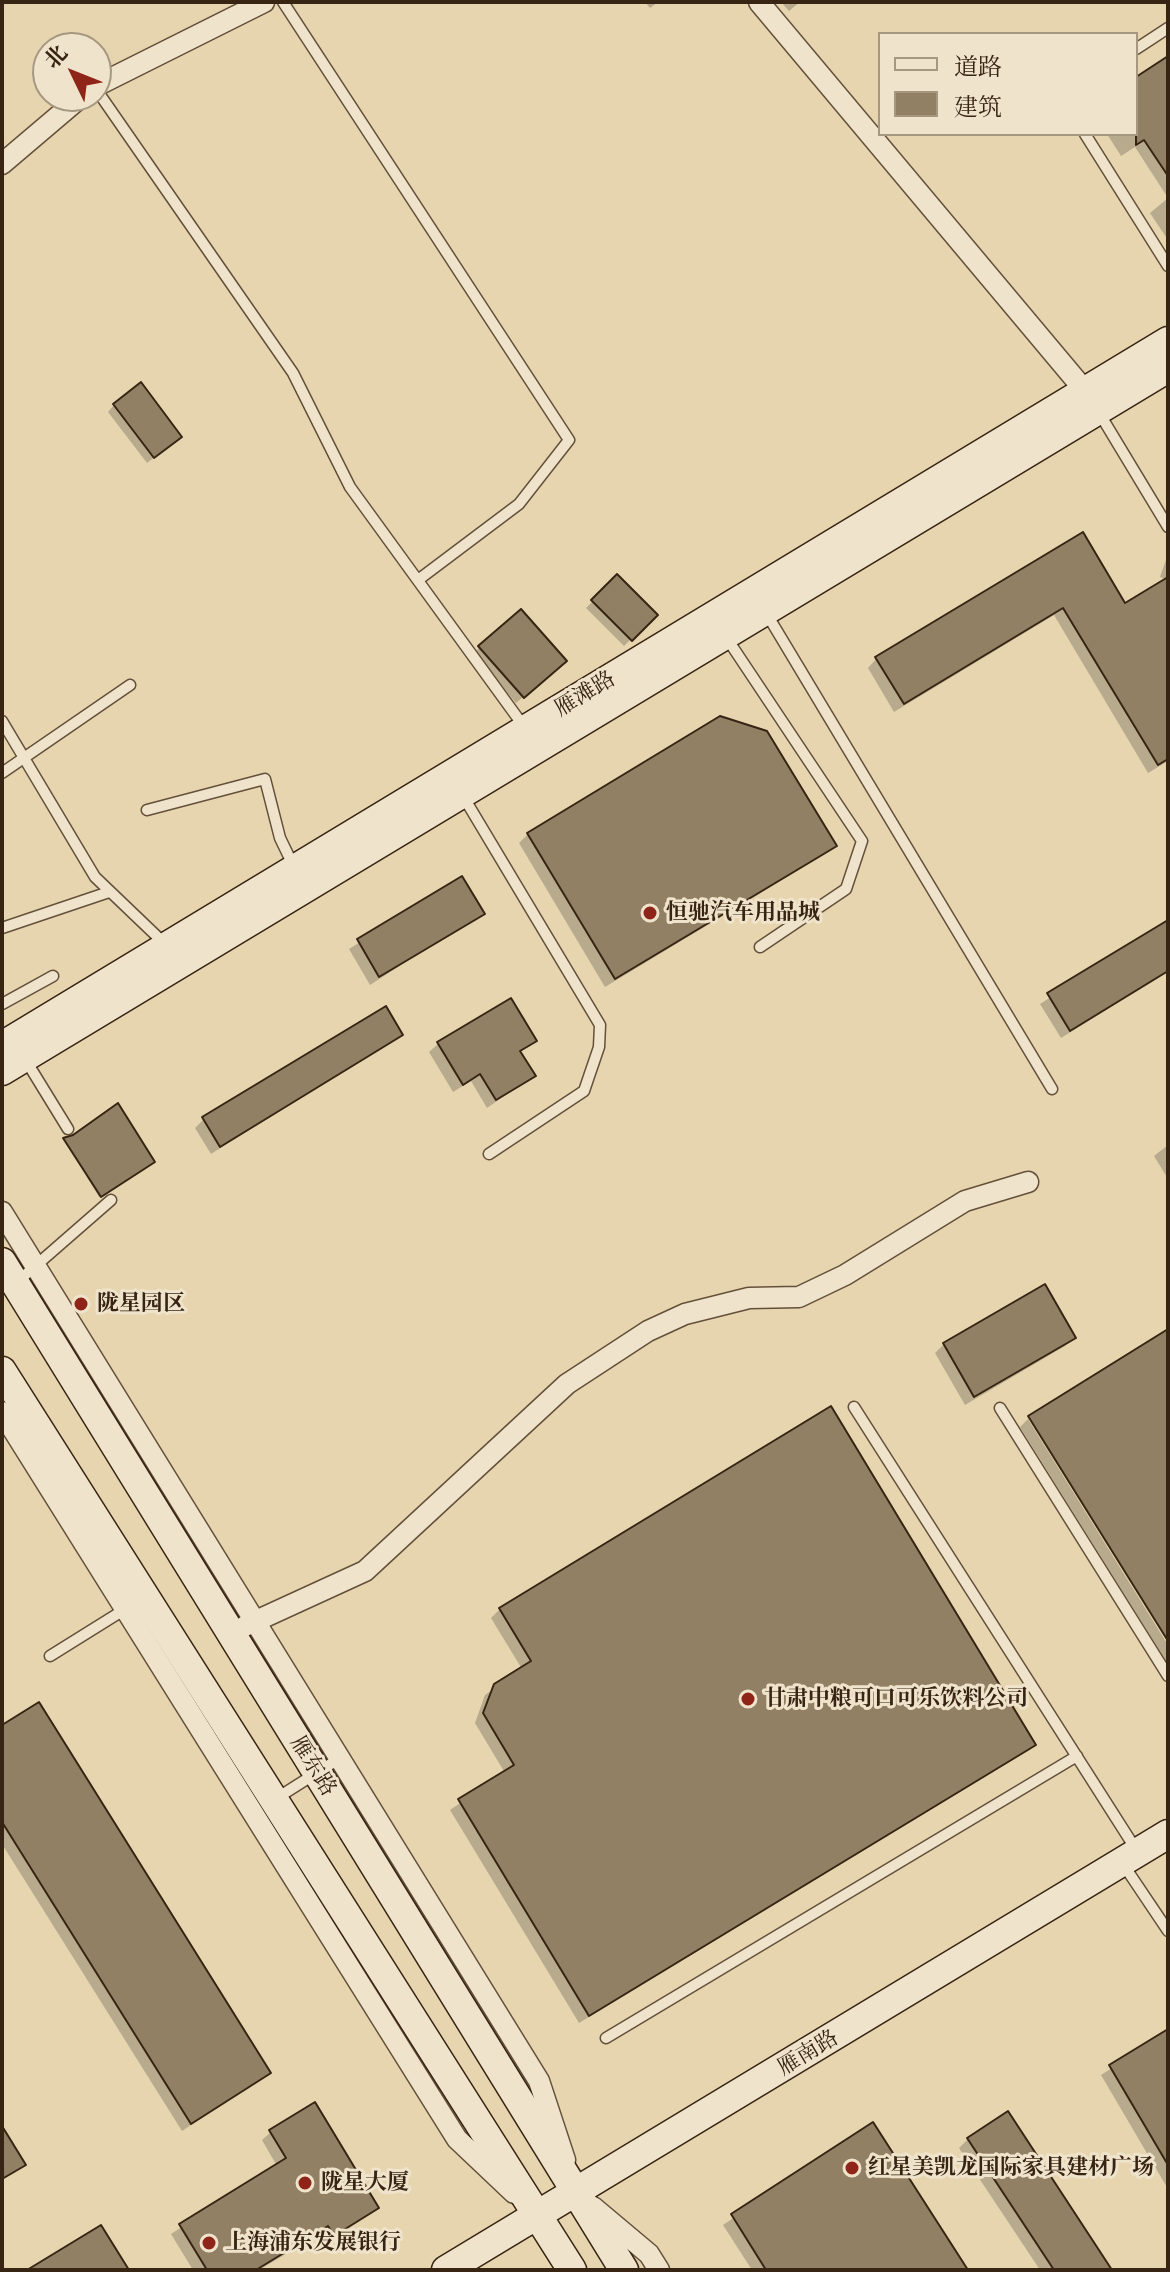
<!DOCTYPE html>
<meta charset="utf-8">
<style>
body{margin:0}
#map{position:relative;width:1170px;height:2272px;overflow:hidden;background:#e6d5af;font-family:"Libre Caslon Text","Noto Serif SC",serif}
canvas{display:block}
.frame{position:absolute;inset:0;border:4px solid #382413;pointer-events:none}
.legend{position:absolute;left:878px;top:32px;width:260px;height:104px;box-sizing:border-box;background:#efe4cb;border:2px solid #a69781;margin:0;padding:10px 14px;list-style:none;font-size:24px;color:#382413}
.legend li{display:flex;align-items:center;gap:16px;height:40px}
.legend b{width:40px;border:2px solid #a69781}
.north{position:absolute;left:32px;top:32px;width:80px;height:80px;box-sizing:border-box;background:#efe4cb;border:2px solid #a69781;border-radius:50%;rotate:313deg;font-size:22px;font-weight:700;line-height:32px;text-align:center;color:#382413}
.north::after{content:'';display:block;margin:auto;width:28px;height:36px;background:#8f2418;clip-path:polygon(50% 0,100% 100%,50% 72%,0 100%)}
</style>
<div id="map">
<canvas width="1170" height="2272"></canvas>
<div class="frame"></div>
<ul class="legend">
<li><b style="height:10px;background:#efe4cb"></b>道路</li>
<li><b style="height:22px;background:#928064"></b>建筑</li>
</ul>
<div class="north">北</div>
</div>
<script>
const ctx = document.querySelector('canvas').getContext('2d');
ctx.lineJoin = 'round';
function fillPath(path, color) { ctx.fillStyle = color; ctx.fill(path, 'evenodd'); }
const poly = rows => new Path2D(rows.map(r => 'M' + r).join(''));
function stroke(path, color, width, dash) { ctx.strokeStyle = color; ctx.lineWidth = width; ctx.lineCap = dash ? 'butt' : 'round'; ctx.setLineDash(dash || []); ctx.stroke(path); }
function label(font, color, halo, rows, align = 'center') {
  ctx.font = font + ' "Libre Caslon Text","Noto Serif SC",serif'; ctx.lineWidth = 6; ctx.setLineDash([]); ctx.textBaseline = 'middle'; ctx.strokeStyle = halo; ctx.fillStyle = color; for (const [text, x, y, turn = 0] of rows) {
    ctx.save(); ctx.translate(x, y); ctx.rotate((+turn || 0) * Math.PI / 180); ctx.textAlign = isNaN(turn) ? turn : align; if (halo) ctx.strokeText(text, 0, 0); ctx.fillText(text, 0, 0); ctx.restore();
  }
}
const shadow = poly([
 [645,2,658,2,650,8],
 [781,2,800,2,789,11],
 [1168,58,1168,198,1135,147,1121,156,1107,134,1136,134,1136,79],
 [1168,198,1168,240,1150,213],
 [114,405,173,443,147,463,108,412],
 [1082,535,1125,606,1168,580,1160,577,1168,554,1168,761,1148,773,1054,615,894,712,868,668,876,659],
 [617,577,655,615,624,646,586,608],
 [480,647,558,667,516,703,474,653],
 [528,834,834,846,825,854,605,987,519,843],
 [461,878,482,913,370,985,349,949],
 [1168,922,1168,972,1061,1038,1040,1004],
 [401,1035,211,1154,195,1128,204,1119],
 [534,1041,519,1053,533,1076,487,1108,471,1081,453,1092,429,1052,438,1044],
 [64,1139,152,1162,99,1197],
 [1168,1145,1168,1179,1154,1156],
 [1074,1338,1065,1346,965,1405,935,1353,944,1344],
 [1028,1419,1168,1645,1168,1664,1020,1427],
 [500,1609,1033,1744,1024,1753,579,2023,450,1810,505,1773,475,1723,485,1695,522,1669,491,1618],
 [2,1728,269,2073,182,2131,2,1844],
 [1168,2032,1168,2189,1101,2075],
 [872,2125,966,2270,752,2270,723,2225],
 [271,2132,377,2208,325,2243,319,2234,259,2270,193,2270,171,2234,277,2166,262,2140],
 [968,2139,1110,2270,1040,2270,959,2148]
]);
const building = poly([
 [1168,56,1168,176,1144,140,1136,145,1136,77,1168,56],
 [141,382,182,437,154,458,113,404,141,382],
 [1083,532,1125,603,1168,577,1168,759,1158,765,1063,608,904,704,875,657,1083,532],
 [617,574,658,615,632,641,591,600,617,574],
 [521,609,567,661,524,698,478,646,521,609],
 [720,716,767,731,837,846,615,979,527,833,720,716],
 [462,876,485,914,379,977,357,939,462,876],
 [1168,920,1168,971,1070,1031,1047,993,1168,920],
 [511,998,537,1041,520,1051,536,1076,496,1100,480,1074,463,1085,437,1042,511,998],
 [386,1006,403,1035,220,1147,202,1117,386,1006],
 [118,1103,155,1162,101,1197,63,1138,73,1135,118,1103],
 [1045,1284,1076,1338,974,1397,943,1343,1045,1284],
 [1168,1329,1168,1641,1028,1416,1168,1329],
 [831,1406,1036,1745,589,2016,458,1799,514,1765,483,1713,494,1684,531,1661,499,1608,831,1406],
 [39,1702,271,2073,191,2124,2,1822,2,1725,39,1702],
 [1168,2029,1168,2165,1109,2065,1168,2029],
 [315,2102,379,2208,334,2236,328,2226,256,2270,207,2270,179,2224,286,2158,269,2130,315,2102],
 [1008,2111,1112,2270,1054,2270,967,2138,1008,2111],
 [873,2122,968,2270,766,2270,731,2214,873,2122],
 [2,2126,26,2165,2,2179,2,2126],
 [101,2225,129,2270,27,2270,101,2225]
]);
const service = poly([
 [283,2,569,440,519,504,418,580],
 [1136,49,1168,28],
 [96,89,293,373,350,487,525,728],
 [1085,134,1168,266],
 [1098,411,1168,527],
 [765,611,1052,1089],
 [726,637,862,841,846,889,760,947],
 [2,721,95,877,165,944],
 [2,773,130,685],
 [463,796,600,1025,599,1047,584,1091,489,1154],
 [147,810,265,779,280,838,294,867],
 [2,928,109,892],
 [2,1004,53,976],
 [25,1059,68,1129],
 [17,1282,111,1200],
 [854,1407,1137,1851],
 [1000,1408,1168,1676],
 [50,1656,127,1608],
 [277,1798,340,1758],
 [1123,1864,1168,1931],
 [606,2038,1077,1756]
]);
const minor = poly([
 [759,2,1086,392],
 [96,86,264,2],
 [2,164,82,96],
 [2,1212,539,2081,565,2160],
 [2,1412,457,2139,514,2193],
 [245,1626,365,1571,567,1384,648,1331,685,1314,749,1298,799,1297,845,1275,965,1201,1028,1182],
 [593,2207,649,2254,659,2270]
]);
const secondary = poly([
 [2,1046,1168,341],
 [2,1071,1168,368],
 [2,1262,624,2270],
 [2,1371,572,2270],
 [446,2270,1168,1834]
]);
const markers = [
 [650,913,8,"#8f2418"],
 [81,1304,8,"#8f2418"],
 [748,1699,8,"#8f2418"],
 [852,2168,8,"#8f2418"],
 [305,2183,8,"#8f2418"],
 [209,2243,8,"#8f2418"]
];
const streetNames = [
 ["雁滩路",585,694,-31],
 ["雁东路",313,1766,58],
 ["雁南路",808,2053,-31]
];
const poiNames = [
 ["恒驰汽车用品城",666,913],
 ["陇星园区",97,1304],
 ["甘肃中粮可口可乐饮料公司",764,1699],
 ["红星美凯龙国际家具建材广场",868,2168],
 ["陇星大厦",321,2183],
 ["上海浦东发展银行",225,2243]
];
fillPath(shadow, '#0003');
fillPath(building, '#928064');
stroke(building, '#382413', 2);
stroke(service, '#64503a', 13);
stroke(minor, '#64503a', 23);
stroke(secondary, '#382413', 31);
stroke(service, '#efe4cb', 10);
stroke(minor, '#efe4cb', 20);
stroke(secondary, '#efe4cb', 28);
for (const [x, y, r, color] of markers) { const dot = new Path2D(); dot.arc(x, y, r, 0, 2 * Math.PI); ctx.fillStyle = color; ctx.fill(dot); stroke(dot, '#efe4cb', 3); }
label('22px', '#382413', '#efe4cb', streetNames);
label('bold 22px', '#382413', '#efe4cb', poiNames, 'left');
</script>
